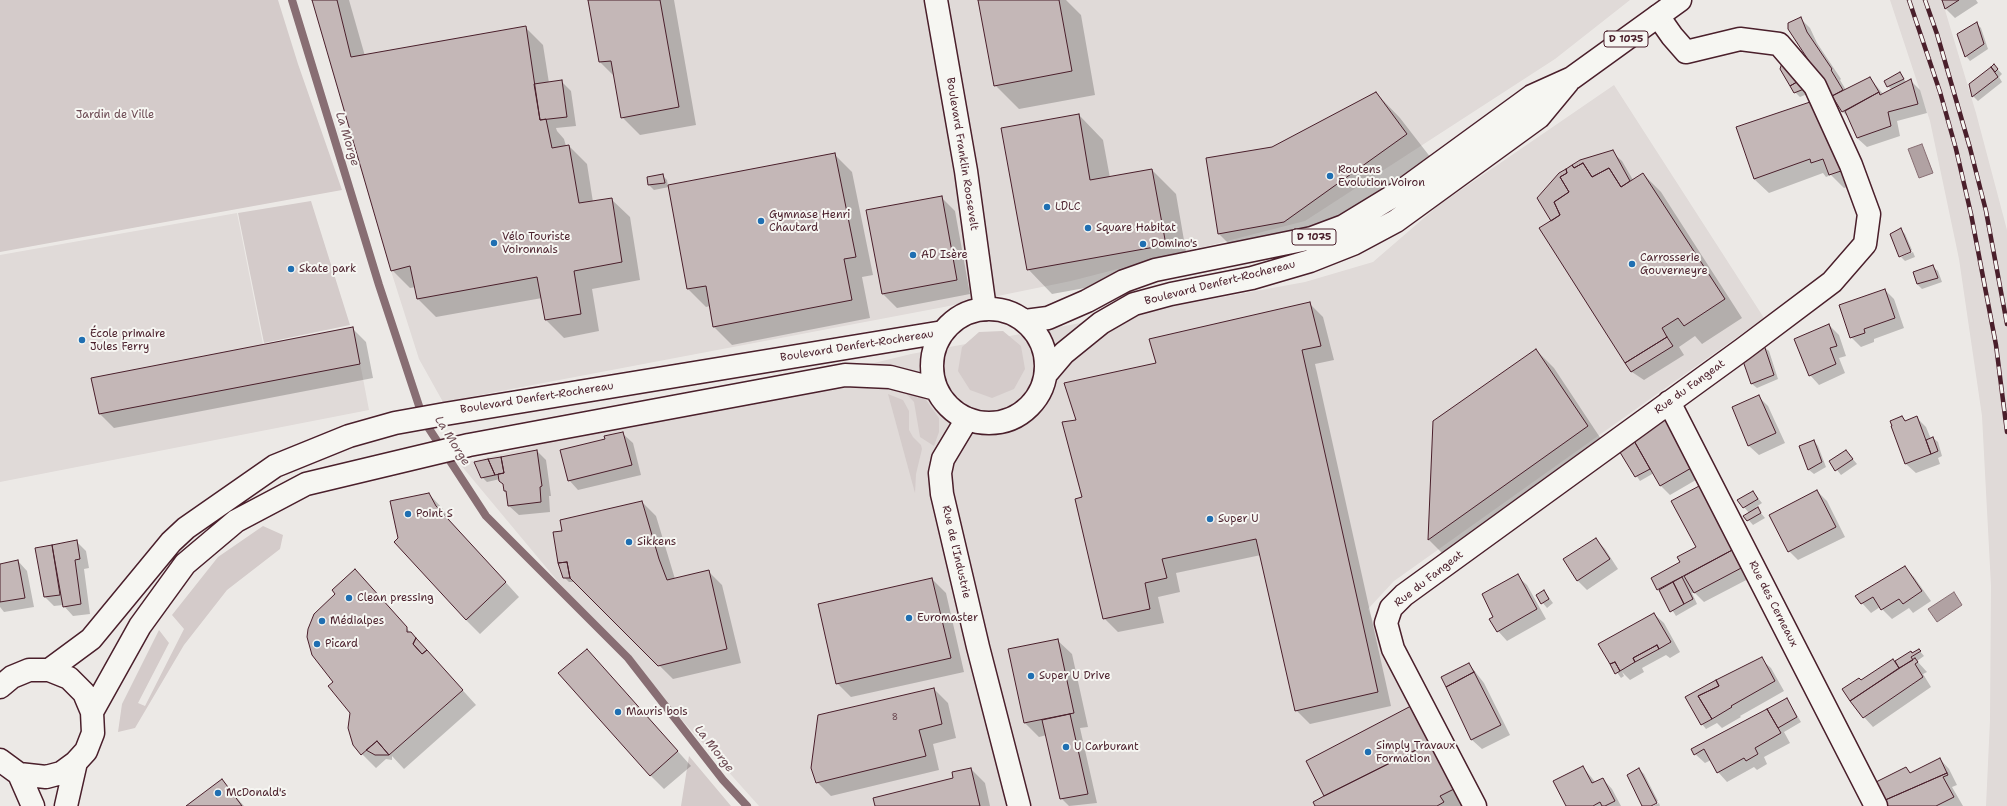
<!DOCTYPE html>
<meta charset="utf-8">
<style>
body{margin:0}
canvas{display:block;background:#ece9e6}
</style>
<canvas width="2007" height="806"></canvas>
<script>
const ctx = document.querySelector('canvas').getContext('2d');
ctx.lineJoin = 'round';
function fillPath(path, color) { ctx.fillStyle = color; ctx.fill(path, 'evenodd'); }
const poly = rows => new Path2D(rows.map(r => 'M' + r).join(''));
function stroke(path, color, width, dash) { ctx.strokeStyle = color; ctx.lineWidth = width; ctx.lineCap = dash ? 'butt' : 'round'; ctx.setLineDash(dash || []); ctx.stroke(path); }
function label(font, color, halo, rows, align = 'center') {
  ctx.font = font + ' "Shantell Sans",sans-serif'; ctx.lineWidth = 4; ctx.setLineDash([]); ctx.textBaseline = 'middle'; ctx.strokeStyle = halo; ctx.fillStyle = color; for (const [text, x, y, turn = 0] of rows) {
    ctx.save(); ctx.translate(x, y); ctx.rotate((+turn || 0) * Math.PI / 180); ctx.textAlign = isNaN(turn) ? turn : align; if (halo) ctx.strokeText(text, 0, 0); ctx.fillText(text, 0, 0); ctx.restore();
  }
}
const built = poly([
 [312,0,1630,0,1555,59,1305,221,1071,281,944,307,443,402,419,359,391,271],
 [1890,0,1942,0,1976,113,2007,230,2007,806,1986,806,1990,720,1991,586,1982,416,1959,259,1930,121],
 [1614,85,1764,318,1394,581,1368,609,1403,692,1411,696,1465,806,759,806,560,584,460,464,911,354,1305,282,1373,262,1439,205],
 [237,213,263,344,353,326,369,410,0,482,0,255]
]);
const green = poly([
 [0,0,278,0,298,64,342,190,0,252],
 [311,201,350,325,264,343,238,213],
 [1003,331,1021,346,1025,369,1014,389,992,398,970,390,958,371,962,347,979,332],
 [901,388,926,400,939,418,939,432,934,446,920,437,914,402],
 [888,394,903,400,909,411,909,430,913,437,921,445,922,449,916,474,915,493],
 [263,526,283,535,280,549,227,590,184,645,135,728,118,732,122,704,159,630,169,643,138,703,145,706,184,629,172,615,218,557],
 [689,756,731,806,681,806]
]);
const water = poly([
 [1922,144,1933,173,1919,178,1908,149,1922,144],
 [1954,592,1962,605,1937,622,1928,609,1954,592]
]);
const shadow = poly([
 [313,0,349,0,365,56,525,27,543,45,549,83,561,81,571,91,576,126,556,128,557,131,564,139,566,146,569,146,587,164,593,202,611,199,630,217,640,280,592,289,599,331,564,338,546,320,542,298,436,317,418,299,416,287,410,288,392,270],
 [589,0,674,0,696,125,640,135,622,117,615,77,600,62],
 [979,0,1066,0,1081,15,1095,95,1019,109,995,85],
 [1943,0,1976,0,1978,3,1955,18,1946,9],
 [1800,18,1810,28,1817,43,1841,79,1840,80,1846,90,1870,78,1883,94,1892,90,1888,86,1900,74,1907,83,1911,81,1920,90,1927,113,1897,121,1900,136,1867,147,1857,138,1849,118,1843,112,1789,29],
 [1977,24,1981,28,1988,49,1970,61,1966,56],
 [1789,63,1812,92,1800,97,1795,92],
 [1994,65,2002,74,1999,77,2002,82,1978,101,1973,96,1970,84],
 [1376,93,1400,118,1431,158,1309,246,1243,258,1219,234,1273,148],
 [1818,100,1858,184,1844,188,1831,175,1826,177,1823,173,1769,193,1754,179],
 [1079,115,1103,140,1110,178,1152,170,1176,194,1189,269,1052,294,1028,269],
 [1612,152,1622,161,1633,180,1643,174,1661,192,1742,318,1702,344,1695,336,1679,347,1684,355,1644,380,1632,372,1540,229,1552,221],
 [834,154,852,172,873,275,862,277,870,318,732,345,713,326,710,306,706,307,688,289,669,187,654,190,649,185,648,178,662,175,667,180,668,186],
 [941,197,955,211,970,294,897,308,883,294,867,211],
 [1901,230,1905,234,1912,250,1901,255,1901,257],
 [1913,252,1915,257,1905,261,1901,257],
 [1933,267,1938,271,1942,282,1922,289,1917,284,1914,273],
 [1885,290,1894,299,1904,328,1874,339,1874,342,1861,347,1851,337],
 [1309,303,1323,317,1334,360,1315,364,1391,706,1310,724,1296,710,1261,555,1176,573,1180,592,1158,597,1164,623,1118,632,1104,618,1083,498,1077,421,1157,363],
 [1829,325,1839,335,1846,356,1839,358,1845,373,1819,385,1810,375],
 [352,328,366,342,373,378,114,428,100,414],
 [1764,347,1769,351,1778,379,1757,388,1752,384,1744,362],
 [1536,350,1554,368,1605,445,1447,558,1429,540,1434,422],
 [1759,397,1768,406,1785,443,1759,455,1749,446,1733,408],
 [1902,417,1907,422,1917,418,1926,427,1931,439,1933,438,1938,442,1942,456,1938,458,1940,464,1916,473,1906,464],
 [1665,418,1701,477,1670,495,1660,485,1654,473,1640,481,1619,450],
 [623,434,633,443,641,475,578,490,569,480,606,440],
 [1814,441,1818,446,1826,467,1814,474,1809,470,1800,446],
 [537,451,546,460,551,496,549,496,550,512,519,515,509,506,505,485,500,479,487,482,482,477],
 [1846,451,1857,464,1841,475,1830,461],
 [1701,486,1754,576,1704,602,1694,592,1692,593,1697,604,1676,616,1652,578,1681,562,1697,547],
 [1817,491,1827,501,1845,537,1798,560,1789,551],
 [1753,492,1762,503,1756,507,1765,518,1753,525,1745,516,1749,513,1739,501],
 [429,494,443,509,450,521,519,597,480,634,466,620],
 [642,502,656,516,675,579,708,571,722,585,741,663,673,679,575,582,569,582,564,577],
 [1596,539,1605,549,1618,569,1587,590,1577,580],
 [76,541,86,551,89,568,84,569,90,614,73,616,63,605,54,606,45,597,36,549],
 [18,561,27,571,34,607,4,612,0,607,0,565],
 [1904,567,1914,577,1931,601,1913,613,1909,608,1892,619,1880,607,1871,613,1862,603],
 [355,571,476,705,404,769,392,756,392,760,386,759,376,768,362,754,351,713,335,682,336,594],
 [381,739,364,753,364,751],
 [1517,576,1527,585,1546,619,1507,641,1498,631,1495,617],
 [932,579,946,593,964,672,851,697,837,683],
 [1544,591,1553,603,1547,608,1537,596],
 [1654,614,1664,623,1680,652,1670,658,1666,655,1642,668,1644,672,1630,680,1622,672,1624,676,1621,678,1611,664],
 [1057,640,1072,654,1088,727,1080,728,1097,803,1069,806,1061,798,1047,735,1039,737,1025,723],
 [587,650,691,766,664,789,650,775],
 [1919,650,1924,656,1917,661,1927,672,1923,674,1931,687,1873,727,1864,717,1843,690,1861,682,1911,652,1912,654],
 [1761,659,1771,668,1784,691,1740,716,1741,717,1722,728,1717,723,1706,729,1702,724],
 [1469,664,1484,683,1510,735,1482,749,1472,740,1442,677],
 [934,689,948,703,956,738,933,744,939,770,831,796,817,782],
 [1787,699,1801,722,1784,732,1790,743,1764,757,1767,764,1757,770,1754,767,1727,782,1718,772,1711,760,1705,763,1695,754],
 [1411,707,1467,803,1462,806,1316,806],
 [1940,759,1949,769,1957,785,1952,787,1963,806,1887,806,1906,768,1911,774],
 [1583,767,1596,783,1603,779,1612,789,1621,806,1567,806],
 [971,769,985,783,990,806,876,806,954,779],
 [1639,769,1644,774,1658,801,1649,806,1644,806],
 [222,781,244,806,188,806],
 [1659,803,1660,806,1653,806]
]);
const stream = poly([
 [292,0,379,285,424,421,486,516,628,658,723,780,747,806]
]);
const building = poly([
 [312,0,337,0,351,57,526,26,540,120,546,119,552,148,569,145,579,203,612,198,622,262,574,271,581,314,545,320,537,277,417,299,410,266,391,271,312,0],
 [588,0,660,0,679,107,621,118,611,61,599,62,588,0],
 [978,0,1059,0,1072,71,994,86,978,0],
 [1942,0,1959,0,1945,9,1942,0],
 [1801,17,1807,32,1832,69,1831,70,1843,90,1832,96,1788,29,1788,23,1801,17],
 [1977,22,1984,44,1965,57,1957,34,1977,22],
 [1784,57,1802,79,1790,86,1780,69,1784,57],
 [1994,64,1998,69,1995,72,1991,67,1994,64],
 [1991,67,1998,77,1972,97,1969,84,1991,67],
 [1900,72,1904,79,1887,87,1884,81,1900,72],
 [1870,77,1879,92,1842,112,1832,96,1870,77],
 [1802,79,1809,87,1794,93,1790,86,1802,79],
 [1911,79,1918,104,1888,112,1891,126,1857,138,1845,111,1879,92,1880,95,1911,79],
 [562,80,567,117,540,120,534,84,562,80],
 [1376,92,1407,134,1284,222,1218,234,1206,158,1272,147,1376,92],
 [1819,99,1844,170,1829,175,1823,159,1811,163,1810,159,1754,179,1736,127,1819,99],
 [1079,114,1090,180,1152,169,1166,245,1027,270,1001,128,1079,114],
 [1613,150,1630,181,1621,187,1609,168,1592,177,1583,163,1574,168,1572,165,1580,160,1613,150],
 [835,153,856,257,844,259,852,300,713,327,706,286,687,289,668,185,835,153],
 [1583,163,1592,177,1609,168,1621,187,1643,173,1725,299,1684,326,1678,318,1662,328,1667,337,1625,363,1539,228,1560,215,1554,202,1569,192,1560,177,1567,173,1566,169,1572,165,1574,168,1583,163],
 [1566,169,1567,173,1560,177,1569,192,1554,202,1560,215,1551,221,1537,198,1559,173,1566,169],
 [663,174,665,183,648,185,647,177,663,174],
 [942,196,957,280,882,294,866,210,942,196],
 [1901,228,1911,252,1899,257,1890,234,1901,228],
 [1933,265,1938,278,1917,284,1913,272,1933,265],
 [1885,289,1895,318,1864,329,1865,333,1850,338,1839,305,1885,289],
 [1310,302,1321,346,1302,350,1378,692,1295,711,1256,539,1162,559,1167,578,1145,583,1150,609,1103,619,1075,499,1082,497,1062,422,1076,420,1064,383,1156,363,1149,339,1310,302],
 [1829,324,1837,346,1830,348,1836,364,1809,376,1794,339,1829,324],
 [353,327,360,364,99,414,91,378,353,327],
 [1667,337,1673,346,1631,372,1625,363,1667,337],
 [1764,345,1774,375,1751,384,1743,361,1764,345],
 [1536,349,1588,426,1428,540,1433,421,1536,349],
 [1759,395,1776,433,1748,446,1732,407,1759,395],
 [1902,416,1905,421,1917,416,1931,454,1905,464,1891,426,1892,426,1890,421,1902,416],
 [1665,417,1693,467,1660,486,1633,439,1665,417],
 [623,432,632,465,568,481,560,450,605,439,604,436,623,432],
 [1933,437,1938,451,1931,454,1926,440,1933,437],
 [1633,439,1650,469,1635,477,1618,449,1633,439],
 [1814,440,1822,462,1808,470,1799,446,1814,440],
 [537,450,542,486,540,487,541,502,508,506,506,491,504,491,503,484,499,481,498,474,504,473,501,457,537,450],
 [1846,450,1853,459,1835,471,1829,461,1846,450],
 [501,457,504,473,495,475,488,459,501,457],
 [488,459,495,475,481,478,474,462,488,459],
 [1701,485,1736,548,1657,590,1651,578,1680,562,1677,557,1696,547,1671,501,1701,485],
 [1817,490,1836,527,1788,552,1769,515,1817,490],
 [1753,491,1758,499,1743,508,1737,500,1753,491],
 [429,493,436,506,506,582,466,620,394,542,398,538,390,501,429,493],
 [642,501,659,559,667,580,709,570,727,649,658,666,570,578,567,562,558,563,553,532,562,531,560,520,642,501],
 [1758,507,1761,513,1747,521,1743,516,1758,507],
 [1596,538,1610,559,1577,581,1563,559,1596,538],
 [77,540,80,559,75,560,81,604,63,607,52,545,77,540],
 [52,545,60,595,44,597,35,548,52,545],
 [1736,548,1745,566,1694,593,1684,576,1736,548],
 [18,560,25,598,0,602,0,564,18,560],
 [567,562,570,578,563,578,558,563,567,562],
 [1905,566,1922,591,1903,604,1899,599,1881,610,1873,597,1861,604,1855,596,1905,566],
 [355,569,407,627,407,632,411,632,416,638,413,644,422,654,427,650,463,690,389,755,377,741,361,755,353,745,348,728,350,713,328,686,333,682,312,655,307,637,308,629,314,614,335,594,332,590,355,569],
 [1518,574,1537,609,1497,632,1489,619,1493,617,1482,594,1518,574],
 [1682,577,1693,599,1684,604,1673,582,1682,577],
 [932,578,951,658,836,684,818,604,932,578],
 [1673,582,1684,604,1670,612,1659,590,1673,582],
 [1544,590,1549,599,1541,604,1536,595,1544,590],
 [1654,613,1671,642,1659,649,1657,645,1633,658,1635,662,1620,671,1615,662,1610,664,1598,644,1654,613],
 [416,638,427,650,422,654,413,644,416,638],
 [1058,639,1074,713,1024,723,1008,649,1058,639],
 [1657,645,1659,649,1635,662,1633,658,1657,645],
 [587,649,678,751,650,776,558,673,587,649],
 [1919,649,1921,651,1911,657,1913,660,1899,668,1895,661,1911,651,1912,653,1919,649],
 [1762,657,1775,681,1731,706,1732,707,1712,719,1698,696,1719,686,1716,680,1762,657],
 [1915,658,1918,662,1915,664,1923,677,1863,718,1850,701,1915,658],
 [1893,659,1899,668,1850,701,1842,689,1859,678,1861,680,1893,659],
 [1615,662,1620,671,1615,674,1610,664,1615,662],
 [1469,663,1474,672,1446,687,1441,677,1469,663],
 [1474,672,1501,725,1471,740,1446,687,1474,672],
 [1716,680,1719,686,1698,696,1712,719,1701,725,1685,697,1716,680],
 [934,688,942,724,919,730,926,756,816,783,811,768,818,715,934,688],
 [1787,698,1797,717,1778,728,1767,709,1787,698],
 [1411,706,1430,743,1324,796,1306,761,1411,706],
 [1767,709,1781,733,1755,748,1758,754,1746,761,1744,758,1717,773,1704,749,1694,755,1691,749,1767,709],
 [1070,714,1088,794,1060,799,1042,720,1070,714],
 [377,741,389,755,375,755,366,750,377,741],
 [1430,743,1454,789,1440,796,1444,802,1437,806,1315,806,1313,802,1324,796,1430,743],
 [1940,758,1947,773,1883,801,1874,783,1906,767,1910,773,1940,758],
 [1583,766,1592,783,1603,778,1615,801,1605,806,1602,806,1600,802,1593,806,1566,806,1553,781,1583,766],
 [971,768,980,806,875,806,873,798,953,778,952,772,971,768],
 [1639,768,1657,803,1651,806,1642,806,1627,775,1639,768],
 [1947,773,1948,775,1943,777,1954,797,1936,806,1886,806,1883,801,1947,773],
 [222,779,242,806,186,806,222,779]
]);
const minor = poly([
 [936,0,966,171,985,309],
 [1669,402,1876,806],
 [967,419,943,459,940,473,942,494,978,647,1019,806],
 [1475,806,1393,649,1386,623,1391,608,1404,595,1743,349,1832,282,1865,244,1869,214,1851,165,1815,86,1779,44,1740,39,1686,52,1672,36,1658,16]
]);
const primary = poly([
 '932 366a57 57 0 1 1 114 0a57 57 0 1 1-114 0Z',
 [1025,321,1048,318,1087,301,1124,281,1155,270,1312,238,1344,226,1403,190,1532,96,1572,78,1680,0],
 [1047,373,1064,353,1101,323,1134,304,1171,294,1252,278,1310,261,1353,244,1396,221,1539,117,1568,82],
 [49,670,91,639,171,542,186,528,275,466,349,436,395,423,445,414,943,332],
 [0,687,12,677,29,670,49,670,69,678,84,693,92,712,93,733,86,751,76,762,61,773,46,777,19,774,0,760],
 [92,712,140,626,185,564,236,521,306,484,469,445,845,375,890,377,936,389],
 [19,774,33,806],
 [66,806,76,762]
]);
const rail = poly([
 [1909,0,1940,92,1956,149,1971,214,1996,345,2007,432],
 [1925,0,1937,34,1970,148,1986,211,2007,324]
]);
const markers = [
 [1330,176,4,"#1f6fb2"],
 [1047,207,4,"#1f6fb2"],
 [761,221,4,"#1f6fb2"],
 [1088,228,4,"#1f6fb2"],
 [494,243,4,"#1f6fb2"],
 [1143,244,4,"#1f6fb2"],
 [913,255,4,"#1f6fb2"],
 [1632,264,4,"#1f6fb2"],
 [291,269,4,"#1f6fb2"],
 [82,340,4,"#1f6fb2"],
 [408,514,4,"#1f6fb2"],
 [1210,519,4,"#1f6fb2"],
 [629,542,4,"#1f6fb2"],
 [349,598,4,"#1f6fb2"],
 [909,618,4,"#1f6fb2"],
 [322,621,4,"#1f6fb2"],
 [317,644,4,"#1f6fb2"],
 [1031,676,4,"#1f6fb2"],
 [618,712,4,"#1f6fb2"],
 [1066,747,4,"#1f6fb2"],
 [1368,752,4,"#1f6fb2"],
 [218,793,4,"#1f6fb2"]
];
const numberNames = [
 ["8",895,718]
];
const shields = [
 [1626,39,44],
 [1314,237,44]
];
const shieldNames = [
 ["D 1075",1626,39],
 ["D 1075",1314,237]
];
const parkNames = [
 ["Jardin de Ville",115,115]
];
const streetNames = [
 ["Boulevard Franklin Roosevelt",962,154,81],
 ["Boulevard Denfert-Rochereau",1220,283,-14],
 ["Boulevard Denfert-Rochereau",857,346,-9],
 ["Rue du Fangeat",1690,387,-36],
 ["Boulevard Denfert-Rochereau",537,398,-9],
 ["Rue de l'Industrie",956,552,77],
 ["Rue du Fangeat",1429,579,-38],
 ["Rue des Cerneaux",1773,604,63]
];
const poiNames = [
 ["Routens",1338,170],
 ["Evolution Voiron",1338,183],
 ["LDLC",1055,207],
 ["Gymnase Henri",769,215],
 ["Chautard",769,228],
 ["Square Habitat",1096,228],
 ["Vélo Touriste",502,237],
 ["Voironnais",502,250],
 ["Domino's",1151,244],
 ["AD Isère",921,255],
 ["Carrosserie",1640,258],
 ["Gouverneyre",1640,271],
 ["Skate park",299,269],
 ["École primaire",90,334],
 ["Jules Ferry",90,347],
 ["Point S",416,514],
 ["Super U",1218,519],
 ["Sikkens",637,542],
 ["Clean pressing",357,598],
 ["Euromaster",917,618],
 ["Médialpes",330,621],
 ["Picard",325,644],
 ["Super U Drive",1039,676],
 ["Mauris bois",626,712],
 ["Simply Travaux",1376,746],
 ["Formation",1376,759],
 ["U Carburant",1074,747],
 ["McDonald's",226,793]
];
const waterNames = [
 ["La Morge",347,139,73],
 ["La Morge",452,441,58],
 ["La Morge",714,749,52]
];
fillPath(built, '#e0dad8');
fillPath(green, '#d4cbca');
fillPath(water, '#b1a2a3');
stroke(water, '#886e73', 1);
fillPath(shadow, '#0003');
stroke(stream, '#886e73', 8);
fillPath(building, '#c4b7b7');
stroke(building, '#4a1f2b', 1);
stroke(minor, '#4a1f2b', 25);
stroke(primary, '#4a1f2b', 25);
stroke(minor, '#f6f6f2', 22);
stroke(primary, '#f6f6f2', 22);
stroke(rail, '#4a1f2b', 4.5);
stroke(rail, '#f6f6f2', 3, [9]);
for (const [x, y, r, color] of markers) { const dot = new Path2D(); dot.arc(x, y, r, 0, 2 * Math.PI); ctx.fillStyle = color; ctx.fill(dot); stroke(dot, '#f6f6f2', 1.5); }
label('9px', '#68454e', null, numberNames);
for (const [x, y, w] of shields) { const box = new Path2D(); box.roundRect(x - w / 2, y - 8, w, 16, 3); ctx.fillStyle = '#f6f6f2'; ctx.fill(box); stroke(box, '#4a1f2b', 1); }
label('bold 10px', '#4a1f2b', null, shieldNames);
label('11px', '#6c4a53', '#f6f6f2', parkNames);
label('11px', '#4a1f2b', '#f6f6f2', streetNames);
label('11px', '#4a1f2b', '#f6f6f2', poiNames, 'left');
label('italic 12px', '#6e4d55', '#f6f6f2', waterNames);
</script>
